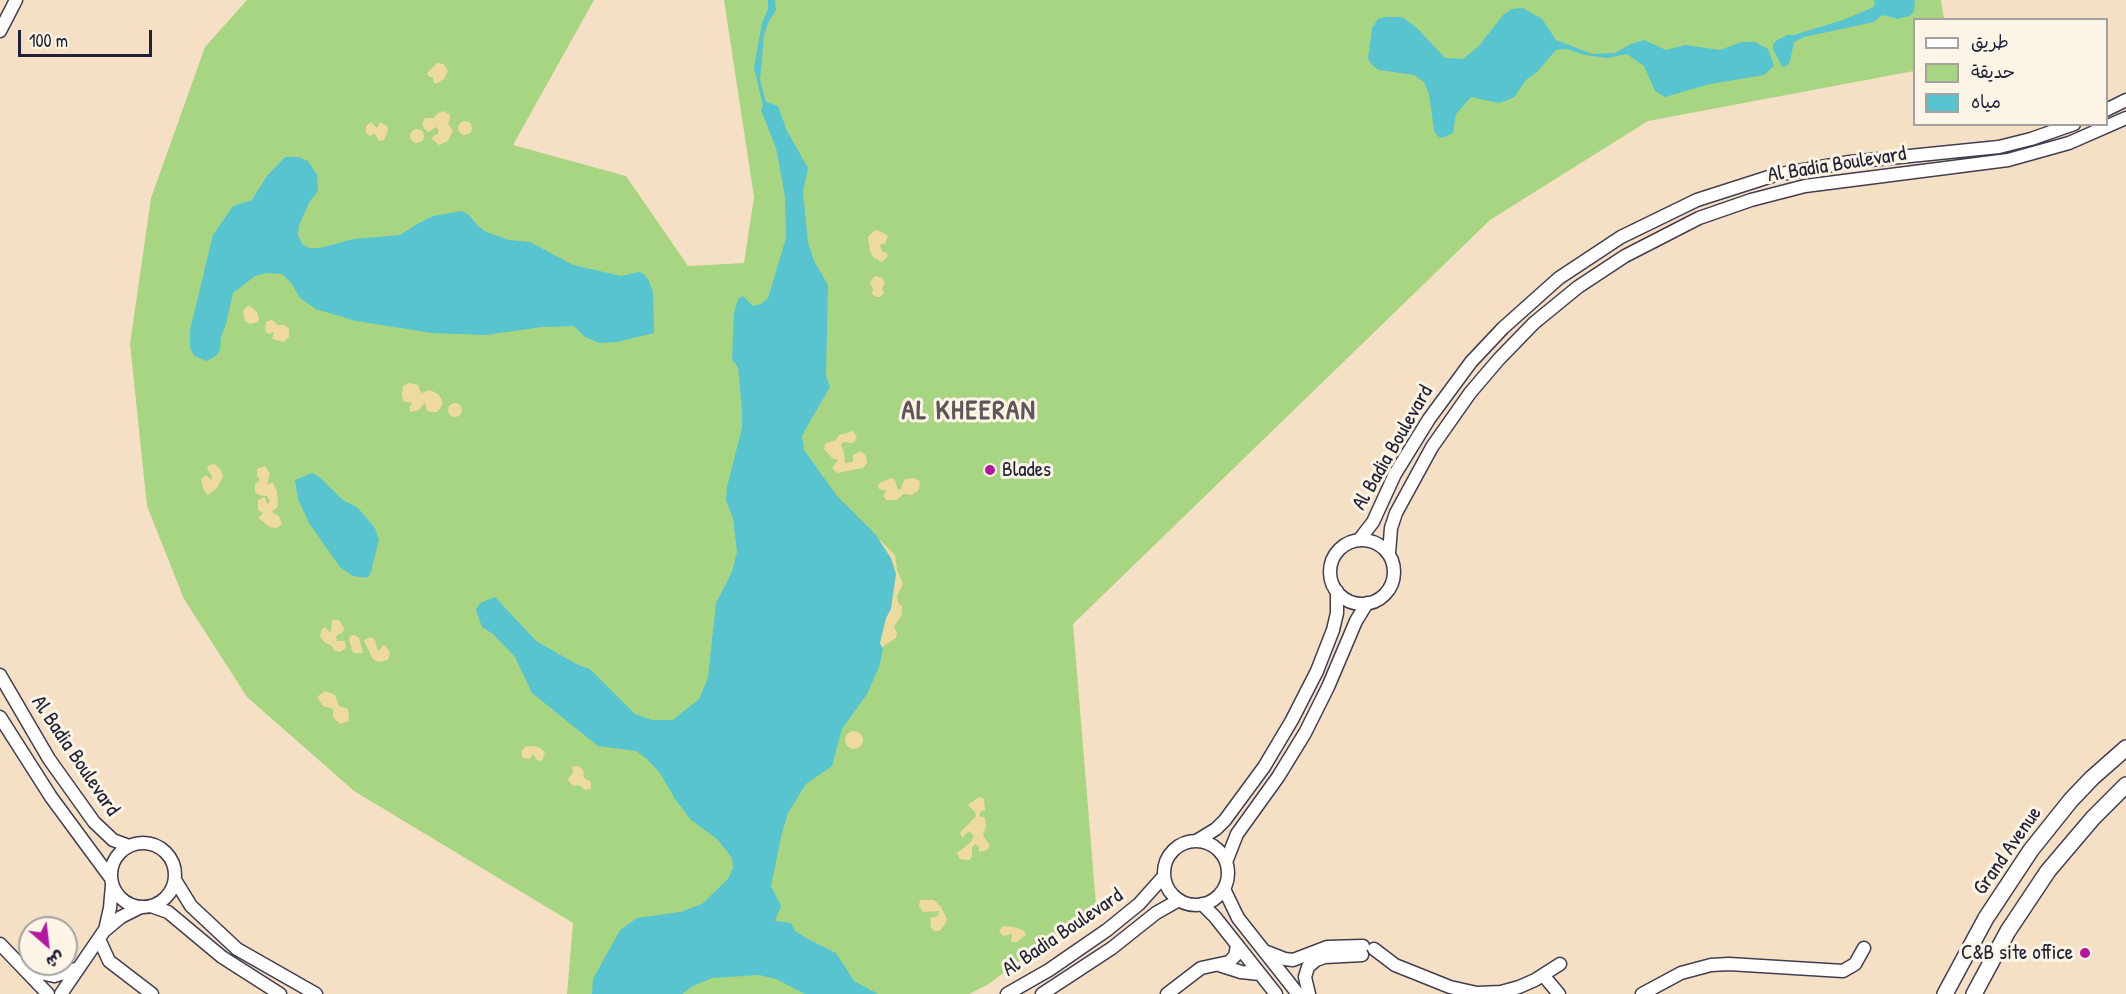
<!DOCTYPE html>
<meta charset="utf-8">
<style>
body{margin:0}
#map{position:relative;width:2126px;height:994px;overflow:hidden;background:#f6e0c5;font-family:"Patrick Hand","Playpen Sans Arabic",sans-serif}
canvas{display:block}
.legend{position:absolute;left:1913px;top:18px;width:195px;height:108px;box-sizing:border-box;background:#fcf5e5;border:2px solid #a5a1a1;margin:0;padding:8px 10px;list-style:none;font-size:18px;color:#22223b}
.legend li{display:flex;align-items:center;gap:12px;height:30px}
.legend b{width:30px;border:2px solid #a5a1a1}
.north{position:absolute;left:18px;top:916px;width:60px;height:60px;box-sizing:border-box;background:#fcf5e5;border:2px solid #a5a1a1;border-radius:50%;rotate:152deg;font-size:16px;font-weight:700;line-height:24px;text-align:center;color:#22223b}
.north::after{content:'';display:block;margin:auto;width:21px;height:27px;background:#b5179e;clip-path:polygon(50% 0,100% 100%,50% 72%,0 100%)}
.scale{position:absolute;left:18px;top:30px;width:134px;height:27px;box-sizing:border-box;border:3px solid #22223b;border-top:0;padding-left:8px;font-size:18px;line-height:21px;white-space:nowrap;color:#22223b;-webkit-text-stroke:4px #fcf5e5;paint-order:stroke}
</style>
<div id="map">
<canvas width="2126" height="994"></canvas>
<ul class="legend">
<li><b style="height:8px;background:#fff"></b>طريق</li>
<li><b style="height:16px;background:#a7d582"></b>حديقة</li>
<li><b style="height:16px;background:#57c4d0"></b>مياه</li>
</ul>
<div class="north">ش</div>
<div class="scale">100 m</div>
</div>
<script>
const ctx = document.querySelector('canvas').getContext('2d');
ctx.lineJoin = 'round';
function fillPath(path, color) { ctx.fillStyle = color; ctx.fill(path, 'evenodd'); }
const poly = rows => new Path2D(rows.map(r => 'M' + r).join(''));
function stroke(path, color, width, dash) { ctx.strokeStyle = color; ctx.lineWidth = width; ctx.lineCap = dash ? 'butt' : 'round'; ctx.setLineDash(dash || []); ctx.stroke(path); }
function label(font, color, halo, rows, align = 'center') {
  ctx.font = font + ' "Patrick Hand",sans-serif'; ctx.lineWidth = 6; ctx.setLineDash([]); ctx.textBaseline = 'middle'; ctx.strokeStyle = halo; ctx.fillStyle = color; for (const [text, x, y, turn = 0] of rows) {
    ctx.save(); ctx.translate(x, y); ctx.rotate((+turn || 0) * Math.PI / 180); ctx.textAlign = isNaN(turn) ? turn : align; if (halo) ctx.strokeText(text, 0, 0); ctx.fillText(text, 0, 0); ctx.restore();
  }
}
const green = poly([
 [247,0,594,0,513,145,626,176,688,266,744,263,754,197,724,0,1941,0,1944,19,1914,20,1914,71,1648,121,1490,220,1073,624,1096,905,987,985,969,994,567,994,573,923,354,791,247,697,184,599,147,506,130,344,151,198,205,47]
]);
const sand = poly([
 [437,63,444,64,448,71,444,79,436,84,433,82,433,77,429,77,427,73],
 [443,111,449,114,450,119,448,124,453,130,448,141,439,145,432,139,433,136,438,134,438,129,436,127,429,132,424,129,422,124,425,118,434,118,437,114],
 '458 128a7 7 0 1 1 14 0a7 7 0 1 1-14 0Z',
 [371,122,377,128,380,122,387,126,388,130,384,140,379,141,375,134,370,136,366,133,366,126],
 '410 136a7 7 0 1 1 14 0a7 7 0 1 1-14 0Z',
 [875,230,882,232,888,236,885,244,881,244,880,246,883,252,887,253,888,256,882,262,874,258,870,251,868,237],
 [875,276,882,278,885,282,882,289,884,293,880,297,876,297,872,294,873,289,870,282],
 [250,306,257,312,259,319,258,322,250,324,245,321,243,311,246,307],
 [272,320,278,325,285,325,289,329,289,337,284,342,272,339,274,332,269,334,265,331,266,322],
 [409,383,418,385,421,393,430,390,438,394,443,402,440,409,437,412,431,412,427,411,425,402,419,410,411,412,409,408,412,403,403,401,402,394,403,386],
 '448 410a7 7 0 1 1 14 0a7 7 0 1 1-14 0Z',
 [853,431,857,437,855,441,852,443,843,442,841,445,844,452,845,463,853,462,853,455,861,451,866,456,867,463,863,468,837,473,832,468,838,460,832,458,824,449,825,444,836,440,839,435],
 [215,464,221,470,223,477,217,488,208,495,204,491,201,479,206,475,211,480,212,476,207,469,209,465],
 [265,466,270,474,267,484,273,483,277,492,278,506,272,512,279,516,282,524,277,528,270,527,258,518,263,513,258,510,258,500,265,497,267,504,270,502,267,496,259,495,255,492,255,484,260,480,257,476,257,469],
 [892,478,895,480,898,490,901,489,903,482,906,479,913,478,920,481,919,490,912,495,903,494,897,500,886,500,883,495,887,491,879,489,878,485,881,482],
 [878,541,881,541,895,555,897,570,903,584,897,596,898,603,902,606,902,614,894,627,897,633,896,638,881,648,878,648],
 [332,620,339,620,344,628,343,632,336,636,337,641,345,641,346,648,340,652,335,651,331,645,325,643,320,636,322,629,326,627,329,632,331,631],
 [354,635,359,638,363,653,353,653,349,640,350,636],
 [371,637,375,640,378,651,384,645,387,648,390,652,388,660,378,662,373,659,365,643,364,640],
 [325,691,335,695,339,706,348,709,349,721,340,724,333,717,333,709,323,706,317,697],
 '845 740a9 9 0 1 1 18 0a9 9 0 1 1-18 0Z',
 [530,746,539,747,545,752,542,761,537,760,533,754,530,759,523,758,521,752,525,747],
 [578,766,583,770,584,778,591,782,591,789,585,790,579,785,574,786,570,783,568,779,573,773,572,767],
 [979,797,984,799,985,810,981,811,979,816,985,818,986,826,983,835,990,846,987,850,979,852,979,847,975,844,972,848,972,856,970,860,966,860,960,859,957,853,971,842,974,836,969,831,962,838,960,833,976,816,975,812,968,805],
 [920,900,934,900,941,907,947,919,944,926,939,931,935,931,931,928,930,918,938,916,939,911,923,912,919,907],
 [1006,926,1018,928,1024,931,1026,935,1017,942,1011,942,1012,934,1003,936,999,931,1002,927]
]);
const water = poly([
 [768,0,775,0,776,10,768,23,764,35,760,80,766,102,778,106,787,131,808,168,803,192,808,242,814,261,828,285,826,376,830,387,805,430,802,436,804,450,837,496,875,534,891,558,896,574,891,609,886,618,880,643,883,650,879,667,867,694,842,729,832,766,806,784,788,813,782,833,771,886,781,906,775,921,791,923,795,931,806,938,836,953,854,981,878,994,805,994,776,979,759,975,712,978,691,987,682,994,592,994,593,979,620,930,637,918,680,912,702,904,728,879,733,868,732,858,717,839,691,820,675,799,660,773,647,759,636,751,598,746,532,693,515,657,493,634,482,627,476,610,480,603,495,597,536,641,578,665,590,669,635,714,652,720,673,720,699,699,708,678,716,603,732,572,737,552,733,518,726,500,727,487,742,428,742,409,738,367,732,360,734,313,738,299,743,296,753,306,761,304,768,298,786,238,785,196,776,148,761,110,763,106,754,68,762,23,768,9],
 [1873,0,1915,0,1914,12,1909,16,1898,19,1882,15,1874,22,1804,37,1794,42,1790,61,1787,66,1782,67,1773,49,1773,45,1776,41,1787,35,1794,35,1843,20,1874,7,1875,2],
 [1523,8,1542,19,1556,40,1592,54,1615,53,1631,44,1644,40,1666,50,1685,45,1720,50,1742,42,1755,42,1768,49,1774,66,1764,75,1710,84,1665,97,1655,91,1644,66,1627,54,1607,58,1585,55,1567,49,1556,50,1537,72,1526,80,1515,96,1510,99,1499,103,1471,97,1456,114,1453,133,1442,138,1437,136,1434,130,1429,94,1424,82,1414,75,1379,70,1373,66,1368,59,1372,28,1378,19,1385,17,1402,17,1417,28,1445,58,1463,59,1479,46,1503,15,1512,9],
 [285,157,299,157,308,161,317,175,318,191,310,201,299,225,298,235,302,244,309,248,320,248,354,239,400,235,419,223,433,216,462,211,469,215,478,226,486,232,509,240,530,242,573,265,621,276,639,272,644,274,649,281,653,292,654,333,617,342,599,343,585,337,574,326,542,327,486,335,432,333,356,321,316,309,300,298,292,284,282,274,267,273,255,276,233,293,226,324,221,337,220,350,217,355,207,361,194,356,190,347,190,330,213,235,233,206,252,200,267,176],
 [312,473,318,476,343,500,357,507,375,528,379,540,371,572,367,578,353,576,340,567,309,523,298,499,295,480]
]);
const minor = poly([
 [0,31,16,0],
 [2106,110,2126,100],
 [1359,540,1373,522,1395,474,1429,419,1471,362,1503,328,1559,278,1621,237,1697,200,1775,175,1850,162,1999,147,2031,139,2074,124],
 '1330 572a32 32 0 1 1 64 0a32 32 0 1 1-64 0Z',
 [1389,553,1391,528,1396,513,1432,447,1470,393,1499,359,1534,323,1578,287,1625,256,1699,218,1751,200,1805,186,2008,160,2069,143,2126,118],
 [0,675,49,759,94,822,113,840,129,846],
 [0,717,51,797,110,877],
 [1198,840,1216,829,1225,820,1264,767,1292,720,1317,671,1333,630,1337,613,1337,591],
 '1164 873a32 32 0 1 1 64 0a32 32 0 1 1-64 0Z',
 '111 875a32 32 0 1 1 64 0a32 32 0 1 1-64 0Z',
 [1226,862,1237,834,1278,777,1305,733,1328,687,1356,621,1367,603],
 [175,880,191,906,237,949,316,994],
 [1224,889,1238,918,1298,994],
 [1202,904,1215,917,1276,994],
 [151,906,168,912,222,957,280,994],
 [105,930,110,908,112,885],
 [99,939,109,961,152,994],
 [0,944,48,994],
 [1374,949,1395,965,1450,987,1477,993,1501,992,1519,987,1535,980,1560,964],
 [1267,952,1285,959,1293,960,1327,947,1363,946],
 [31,964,45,974,54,976,79,968],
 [1219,965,1241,972,1260,974],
 [1543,975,1559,994],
 [61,994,104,931,121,917,141,907],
 [1007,994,1049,970,1107,930,1139,904,1164,876],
 [1042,994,1112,948,1156,913,1179,900],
 [1167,994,1201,968,1229,962,1235,956,1237,946],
 [1309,994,1305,977,1308,967,1316,960,1325,957,1362,955],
 [1642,994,1681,973,1711,965,1729,964,1843,971,1855,964,1864,948]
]);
const major = poly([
 [1945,994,1986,918,2031,850,2071,800,2092,778,2126,748],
 [1974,994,2008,931,2048,871,2093,818,2126,785]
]);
const markers = [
 [990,470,6,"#b5179e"],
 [2085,953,6,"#b5179e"]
];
const streetNames = [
 ["Al Badia Boulevard",1837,165,-9],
 ["Al Badia Boulevard",1393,448,-60],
 ["Al Badia Boulevard",75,756,56],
 ["Grand Avenue",2008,851,-55],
 ["Al Badia Boulevard",1063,933,-34]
];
const poiNames = [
 ["Blades",1002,470],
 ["C&B site office",2073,953,"right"]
];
const districtNames = [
 ["AL KHEERAN",969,412]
];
fillPath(green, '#a7d582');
fillPath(sand, '#eeda9e');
fillPath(water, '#57c4d0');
stroke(minor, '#423e50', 15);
stroke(major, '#423e50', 18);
stroke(minor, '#fff', 12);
stroke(major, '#fff', 15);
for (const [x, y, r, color] of markers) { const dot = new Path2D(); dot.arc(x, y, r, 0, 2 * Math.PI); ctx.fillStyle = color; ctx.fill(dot); stroke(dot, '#fcf5e5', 2); }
label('21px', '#22223b', '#fcf5e5', streetNames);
label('21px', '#22223b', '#fcf5e5', poiNames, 'left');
ctx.letterSpacing = '1.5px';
label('bold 27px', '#605559', '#fcf5e5', districtNames);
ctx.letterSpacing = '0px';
</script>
